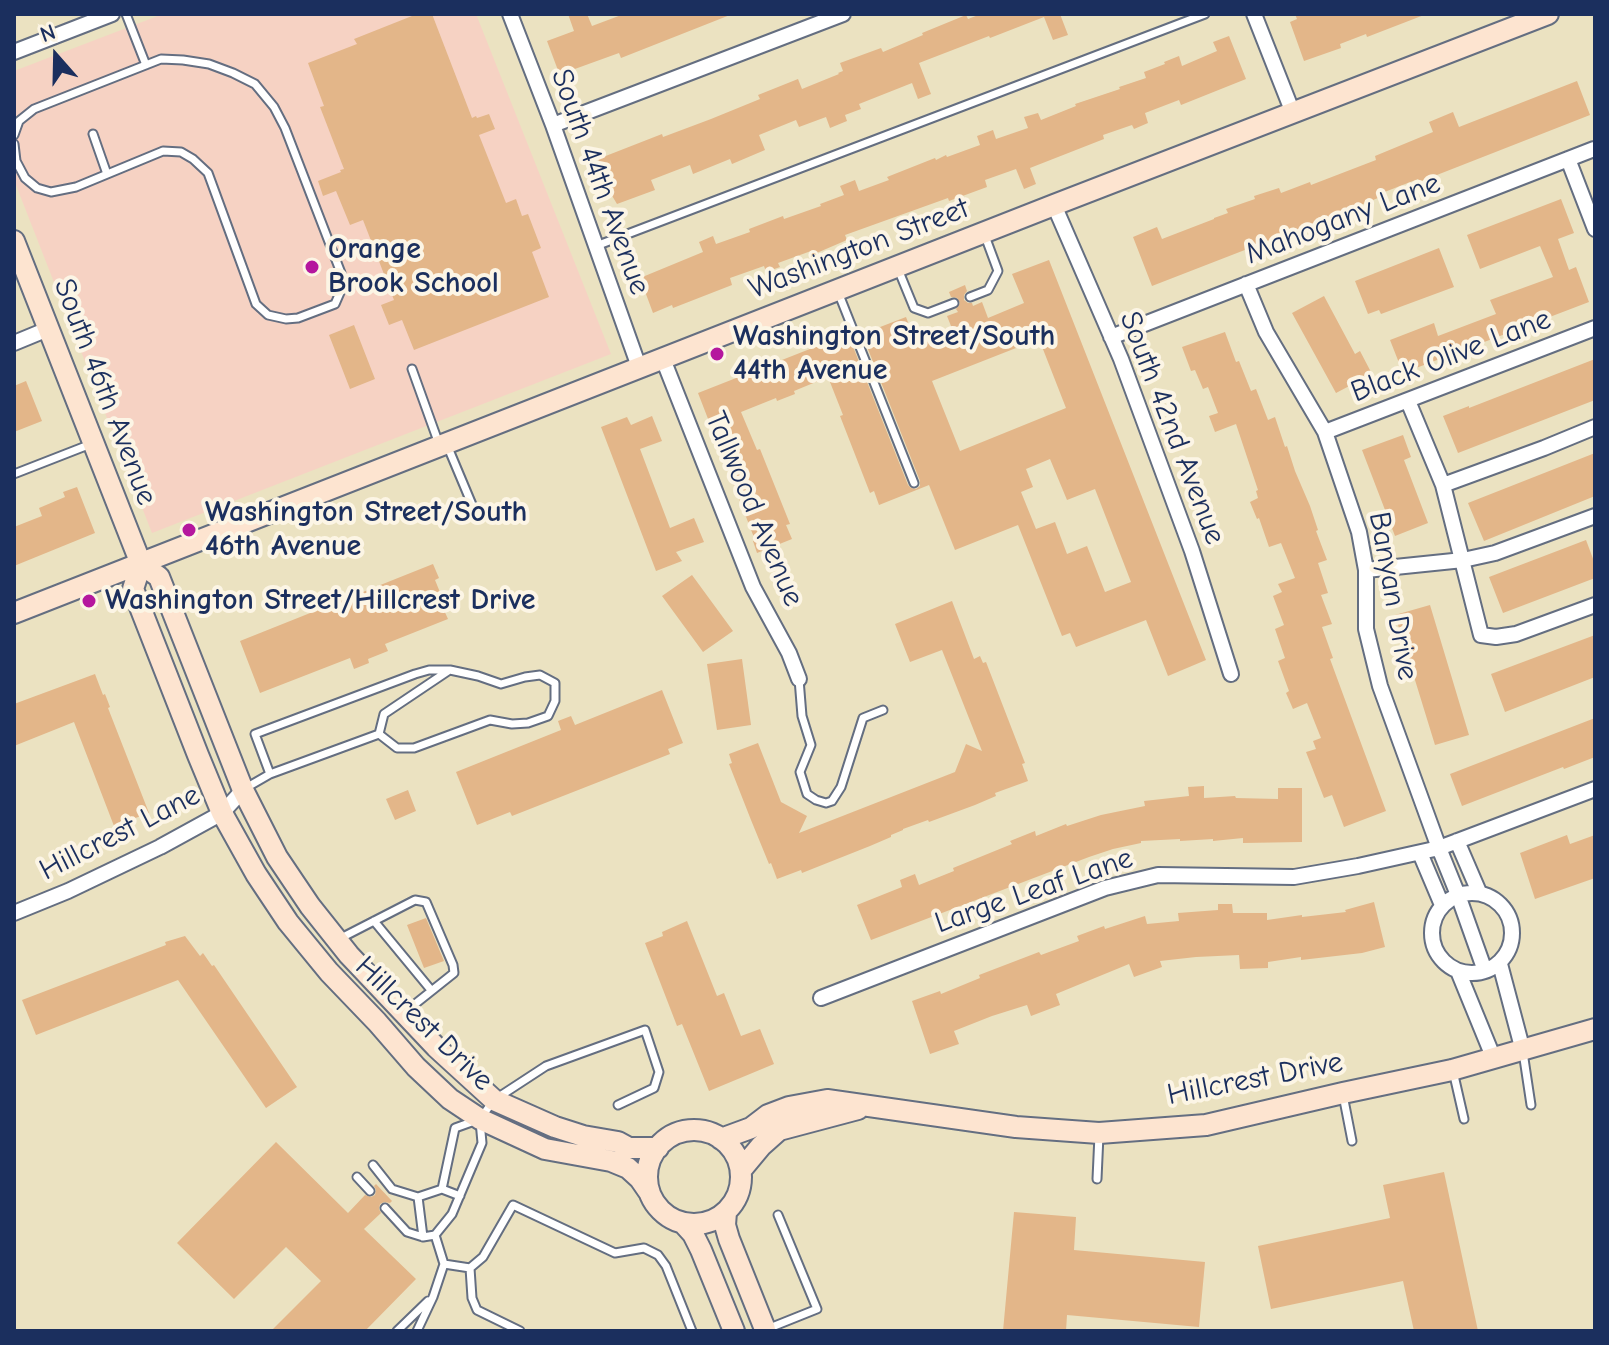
<!DOCTYPE html>
<style>
body{margin:0}
#map{position:relative;width:1609px;height:1345px;overflow:hidden;background:#ebe2c1;font-family:"Comic Neue",sans-serif}
canvas{display:block}
.frame{position:absolute;inset:0;border:16px solid #1b2f5e;pointer-events:none}
.north{position:absolute;left:16px;top:16px;width:80px;height:80px;-webkit-text-stroke:6px #fcf5e5;paint-order:stroke;rotate:340deg;font-size:22px;font-weight:700;line-height:32px;text-align:center;color:#1b2f5e}
.north::after{content:'';display:block;margin:auto;width:28px;height:36px;background:#1b2f5e;clip-path:polygon(50% 0,100% 100%,50% 72%,0 100%)}
</style>
<div id="map">
<canvas width="1609" height="1345"></canvas>
<div class="frame"></div>
<div class="north">N</div>
</div>
<script>
const ctx = document.querySelector('canvas').getContext('2d');
ctx.lineJoin = 'round';
function fillPath(path, color) { ctx.fillStyle = color; ctx.fill(path, 'evenodd'); }
const poly = rows => new Path2D(rows.map(r => 'M' + r).join(''));
function stroke(path, color, width, dash) { ctx.strokeStyle = color; ctx.lineWidth = width; ctx.lineCap = dash ? 'butt' : 'round'; ctx.setLineDash(dash || []); ctx.stroke(path); }
function label(font, color, halo, rows, align = 'center') {
  ctx.font = font + ' "Comic Neue",sans-serif'; ctx.lineWidth = 8; ctx.setLineDash([]); ctx.textBaseline = 'middle'; ctx.strokeStyle = halo; ctx.fillStyle = color; for (const [text, x, y, turn = 0] of rows) {
    ctx.save(); ctx.translate(x, y); ctx.rotate((+turn || 0) * Math.PI / 180); ctx.textAlign = isNaN(turn) ? turn : align; if (halo) ctx.strokeText(text, 0, 0); ctx.fillText(text, 0, 0); ctx.restore();
  }
}
const built = poly([
 [163,14,476,14,611,354,152,533,14,180,14,71]
]);
const building = poly([
 [417,14,432,14,472,118,476,116,477,118,489,114,495,129,479,135,506,203,516,199,522,216,528,214,541,248,532,252,549,297,414,350,402,320,389,325,381,305,394,300,363,220,350,225,336,191,323,196,318,181,341,172,340,170,344,169,320,107,324,106,308,63,357,44,354,39],
 [568,14,587,14,592,26,624,14,729,14,730,15,621,58,619,53,572,70,574,76,562,81,547,41,574,31],
 [981,14,1060,14,1068,35,1053,40,1044,17,990,38,989,36,919,63,931,94,918,99,912,83,859,104,861,109,845,115,847,121,830,128,826,117,799,127,796,120,759,135,765,150,732,164,730,159,693,174,690,165,651,180,655,190,617,204,611,194,598,159,662,134,663,137,711,119,760,99,758,95,798,79,802,89,839,74,838,73,843,71,840,63,881,48,883,52,923,35,922,33,966,15,968,19],
 [1295,14,1424,14,1424,15,1367,37,1366,34,1340,44,1341,48,1304,61,1290,22,1297,19],
 [1229,36,1246,79,1181,105,1179,100,1145,113,1148,123,1134,129,1132,125,1103,135,1104,139,1030,168,1036,184,1024,189,1016,169,985,180,987,187,949,201,948,198,845,235,847,240,812,255,811,251,778,263,780,267,766,272,764,266,730,278,732,285,673,308,672,305,653,313,640,278,703,252,699,242,713,236,716,244,750,232,749,229,783,216,784,219,821,206,820,204,844,195,840,186,855,180,859,191,889,180,887,177,935,158,936,160,946,155,947,157,980,145,977,136,993,130,996,139,1028,128,1024,117,1038,113,1041,120,1076,106,1075,104,1120,89,1119,87,1146,78,1144,72,1165,64,1164,62,1179,56,1182,66,1217,51,1213,42],
 [1577,81,1590,115,1419,182,1418,179,1382,193,1383,196,1353,208,1152,286,1133,237,1157,227,1162,239,1214,219,1214,218,1228,213,1226,209,1255,199,1254,196,1279,188,1281,193,1310,182,1311,185,1376,160,1375,156,1433,132,1429,122,1453,112,1459,127],
 [1561,199,1574,233,1558,239,1569,270,1576,267,1589,302,1403,373,1390,340,1434,323,1438,336,1496,314,1490,300,1553,277,1540,246,1480,269,1467,235],
 [1439,248,1454,287,1381,314,1379,310,1368,314,1355,281],
 [1049,260,1206,660,1168,676,1146,620,1076,647,1070,633,1062,636,1018,525,955,550,929,485,879,505,874,491,870,493,840,416,843,415,828,377,794,391,795,394,777,401,776,398,741,412,757,450,760,449,790,524,786,525,792,539,757,553,753,541,755,540,698,393,848,334,908,485,911,488,916,489,920,486,920,481,862,334,906,317,917,346,953,331,947,316,958,312,956,309,960,303,957,298,951,297,949,292,965,285,967,291,964,295,964,300,968,303,972,303,973,306,982,302,988,318,1024,303,1012,274],
 [1039,339,1066,408,960,451,932,381],
 [1050,459,1067,500,1095,489,1131,582,1105,592,1087,546,1067,554,1055,522,1036,529,1021,492,1033,487,1026,469],
 [1324,296,1355,354,1360,351,1372,374,1336,393,1292,313],
 [354,325,375,379,350,389,329,335],
 [1225,332,1236,362,1239,361,1251,391,1256,389,1268,420,1275,417,1285,447,1287,446,1295,471,1310,506,1318,530,1316,531,1327,560,1318,563,1328,593,1321,595,1332,624,1322,627,1333,658,1330,659,1386,811,1344,827,1332,795,1324,798,1306,752,1316,749,1313,741,1321,738,1307,703,1293,709,1286,693,1289,691,1278,661,1285,658,1275,629,1284,625,1273,596,1282,592,1278,584,1295,578,1281,543,1269,547,1259,518,1257,519,1250,502,1258,498,1256,491,1258,490,1236,424,1215,432,1209,416,1218,413,1208,387,1203,389,1195,370,1191,371,1182,347],
 [1595,359,1595,400,1458,453,1443,416,1469,406,1469,408],
 [26,381,42,421,14,432,14,386],
 [652,416,662,441,640,449,670,528,694,518,704,542,676,552,682,561,656,571,601,427,627,417,631,425],
 [1403,435,1411,457,1404,460,1428,523,1395,536,1362,450],
 [1595,453,1595,496,1484,541,1468,503],
 [77,487,95,533,14,566,14,527,42,516,39,508,65,497,63,492],
 [1586,540,1595,564,1595,578,1503,613,1489,577],
 [433,564,439,578,435,580,446,607,443,608,448,619,385,644,388,651,368,659,369,663,354,669,350,658,260,693,240,641],
 [692,575,733,631,703,652,662,596],
 [952,601,974,659,980,656,983,663,986,662,1025,763,1022,764,1028,781,995,793,996,796,975,805,929,822,928,820,903,829,903,830,891,835,891,837,870,846,802,873,801,870,777,879,771,863,769,864,751,820,729,764,732,763,729,754,758,743,781,802,807,816,799,833,955,772,966,744,982,751,942,650,910,662,895,624],
 [1430,605,1469,735,1435,745,1395,615],
 [1595,635,1595,677,1505,712,1491,674],
 [742,659,751,725,717,730,707,664],
 [95,674,103,695,105,694,110,707,108,708,149,813,114,826,74,722,14,746,14,704],
 [662,690,683,743,668,749,670,754,512,816,510,812,477,825,456,772,561,730,558,721,571,716,575,725],
 [1595,718,1595,757,1564,769,1563,767,1462,806,1450,774],
 [1204,786,1204,798,1235,796,1236,798,1278,799,1278,788,1302,788,1302,842,1243,843,1243,838,1213,841,1213,839,1180,841,1180,839,1141,841,1141,843,1113,849,1089,857,871,940,857,905,902,887,900,880,915,874,919,885,954,871,953,868,1012,844,1010,841,1035,831,1036,836,1066,824,1067,826,1101,815,1145,806,1144,801,1189,796,1188,787],
 [408,790,416,811,395,820,386,799],
 [1567,835,1570,844,1595,835,1595,878,1535,899,1520,853],
 [1374,902,1385,947,1362,953,1301,960,1301,957,1268,962,1268,968,1240,969,1239,955,1196,957,1160,961,1162,967,1134,977,1129,964,1056,994,1060,1005,1031,1016,1027,1005,992,1016,954,1031,959,1044,930,1054,912,1001,940,991,941,994,980,978,979,975,1039,952,1041,955,1079,941,1077,936,1104,926,1105,929,1145,916,1147,924,1179,921,1178,913,1218,910,1218,904,1232,904,1233,913,1267,913,1267,920,1302,915,1302,917,1346,912,1345,910],
 [426,918,444,961,424,968,407,925],
 [687,921,717,996,724,993,741,1036,760,1029,774,1064,709,1091,682,1024,677,1026,645,943,663,936,662,932],
 [185,936,200,956,203,953,212,966,214,965,297,1087,266,1108,178,980,36,1035,22,1000,166,945,165,942],
 [276,1142,348,1213,365,1195,371,1197,375,1195,376,1190,374,1186,376,1184,392,1201,390,1203,384,1202,380,1204,379,1209,381,1213,364,1229,416,1279,365,1331,271,1331,321,1281,286,1247,234,1299,177,1243],
 [1444,1172,1478,1331,1414,1331,1403,1281,1271,1309,1258,1246,1390,1218,1383,1185],
 [1014,1212,1076,1217,1074,1250,1205,1262,1199,1327,1067,1315,1066,1331,1003,1331]
]);
const lane = poly([
 [126,14,146,65],
 [93,134,107,174],
 [14,135,19,121,34,109,161,59,183,60,209,64,233,73,255,84,274,107,285,128,341,273,342,288,335,304,298,318,286,319,268,315,256,304,208,173,193,159,181,152,163,151,76,187,51,192,37,188,25,178,16,161,14,144],
 [596,246,1205,14],
 [898,269,914,308,928,313,954,303],
 [838,292,914,483],
 [970,297,988,290,998,271,985,236],
 [412,369,439,444],
 [447,445,473,507],
 [14,474,91,444],
 [799,679,802,716,811,745,800,772,807,794,816,800,826,803,832,801,841,787,863,718,883,710],
 [379,734,384,714,448,671],
 [270,774,255,734,415,674,429,670,450,670,478,676,501,684,525,677,540,675,555,683,555,701,548,716,528,723,512,724,490,720,414,748,397,748,379,734],
 [244,789,270,774,379,734],
 [374,921,431,990],
 [339,939,415,900,426,902,453,965,454,973,405,1012],
 [1523,1052,1531,1105],
 [1453,1071,1464,1119],
 [1343,1095,1352,1141],
 [373,1165,392,1189,418,1197,442,1189,460,1196],
 [357,1177,370,1191],
 [1097,1179,1099,1135],
 [442,1189,455,1128,480,1119,494,1100,546,1066,645,1030,659,1072,654,1088,618,1105],
 [418,1197,423,1237],
 [385,1208,407,1232,423,1237,435,1235,452,1214,482,1143,480,1121],
 [444,1264,470,1268],
 [470,1268,483,1257,513,1205,615,1253,644,1248,658,1255,666,1266,692,1331],
 [470,1268,472,1298,477,1310,520,1331],
 [767,1329,817,1309,778,1215],
 [397,1331,428,1301],
 [417,1331,433,1297,444,1264,435,1235]
]);
const street = poly([
 [510,14,553,125,639,367],
 [1254,14,1293,113],
 [14,52,112,14],
 [553,125,843,14],
 [1568,159,1595,229],
 [1054,205,1121,359,1192,551,1231,674],
 [1246,284,1266,332,1325,432,1359,532,1366,570,1366,629,1380,686,1439,848,1458,895,1485,971],
 [1111,337,1594,149],
 [14,343,48,329],
 [663,359,753,587,789,653,799,679],
 [1408,401,1443,485,1481,635,1496,637,1516,634,1595,605],
 [1325,432,1595,328],
 [1443,485,1544,448,1595,427],
 [1366,570,1463,560,1495,553,1595,516],
 [1457,841,1479,892],
 [1420,853,1442,905],
 '1432 933a40 40 0 1 1 80 0a40 40 0 1 1-80 0Z',
 [14,913,68,891,160,847,222,813,243,790],
 [1500,964,1523,1051],
 [1458,971,1494,1059],
 [821,998,1105,888,1158,875,1294,877,1358,866,1439,848,1595,789]
]);
const secondary = poly([
 [14,241,141,564,159,577,243,790,277,857,310,906,349,955,436,1047,494,1100,555,1127,583,1136,618,1142,629,1148,658,1148],
 [141,564,133,589,198,755,222,813,256,874,288,922,329,972,377,1022,416,1067,450,1099,480,1119,545,1149,611,1161,628,1168,640,1179,649,1192],
 [14,613,1054,205,1548,14],
 '647 1177a47 47 0 1 1 94 0a47 47 0 1 1-94 0Z',
 [721,1139,751,1128,768,1115,789,1107,827,1100,1016,1127,1099,1133,1206,1125,1343,1093,1452,1070,1595,1029],
 [741,1170,761,1146,779,1130,858,1109],
 [726,1212,725,1225,729,1239,765,1329],
 [683,1223,693,1234,701,1250,734,1331]
]);
const markers = [
 [312,267,8,"#b5179e"],
 [717,354,8,"#b5179e"],
 [189,530,8,"#b5179e"],
 [89,601,8,"#b5179e"]
];
const streetNames = [
 ["South 44th Avenue",600,182,70],
 ["Mahogany Lane",1343,219,-21],
 ["Washington Street",859,249,-21],
 ["Black Olive Lane",1451,356,-21],
 ["South 46th Avenue",105,392,69],
 ["South 42nd Avenue",1172,428,69],
 ["Tallwood Avenue",754,509,67],
 ["Banyan Drive",1393,596,80],
 ["Hillcrest Lane",120,833,-27],
 ["Large Leaf Lane",1034,891,-19],
 ["Hillcrest Drive",424,1024,44],
 ["Hillcrest Drive",1255,1079,-11]
];
const poiNames = [
 ["Orange",328,250],
 ["Brook School",328,284],
 ["Washington Street/South",733,337],
 ["44th Avenue",733,371],
 ["Washington Street/South",205,513],
 ["46th Avenue",205,547],
 ["Washington Street/Hillcrest Drive",105,601]
];
fillPath(built, '#f6d2c3');
fillPath(building, '#e3b689');
stroke(lane, '#646e81', 11);
stroke(street, '#646e81', 18);
stroke(secondary, '#646e81', 24);
stroke(lane, '#fff', 7);
stroke(street, '#fff', 14);
stroke(secondary, '#fde4d0', 20);
for (const [x, y, r, color] of markers) { const dot = new Path2D(); dot.arc(x, y, r, 0, 2 * Math.PI); ctx.fillStyle = color; ctx.fill(dot); stroke(dot, '#fcf5e5', 3); }
label('30px', '#1b2f5e', '#fcf5e5', streetNames);
label('bold 30px', '#1b2f5e', '#fcf5e5', poiNames, 'left');
</script>
